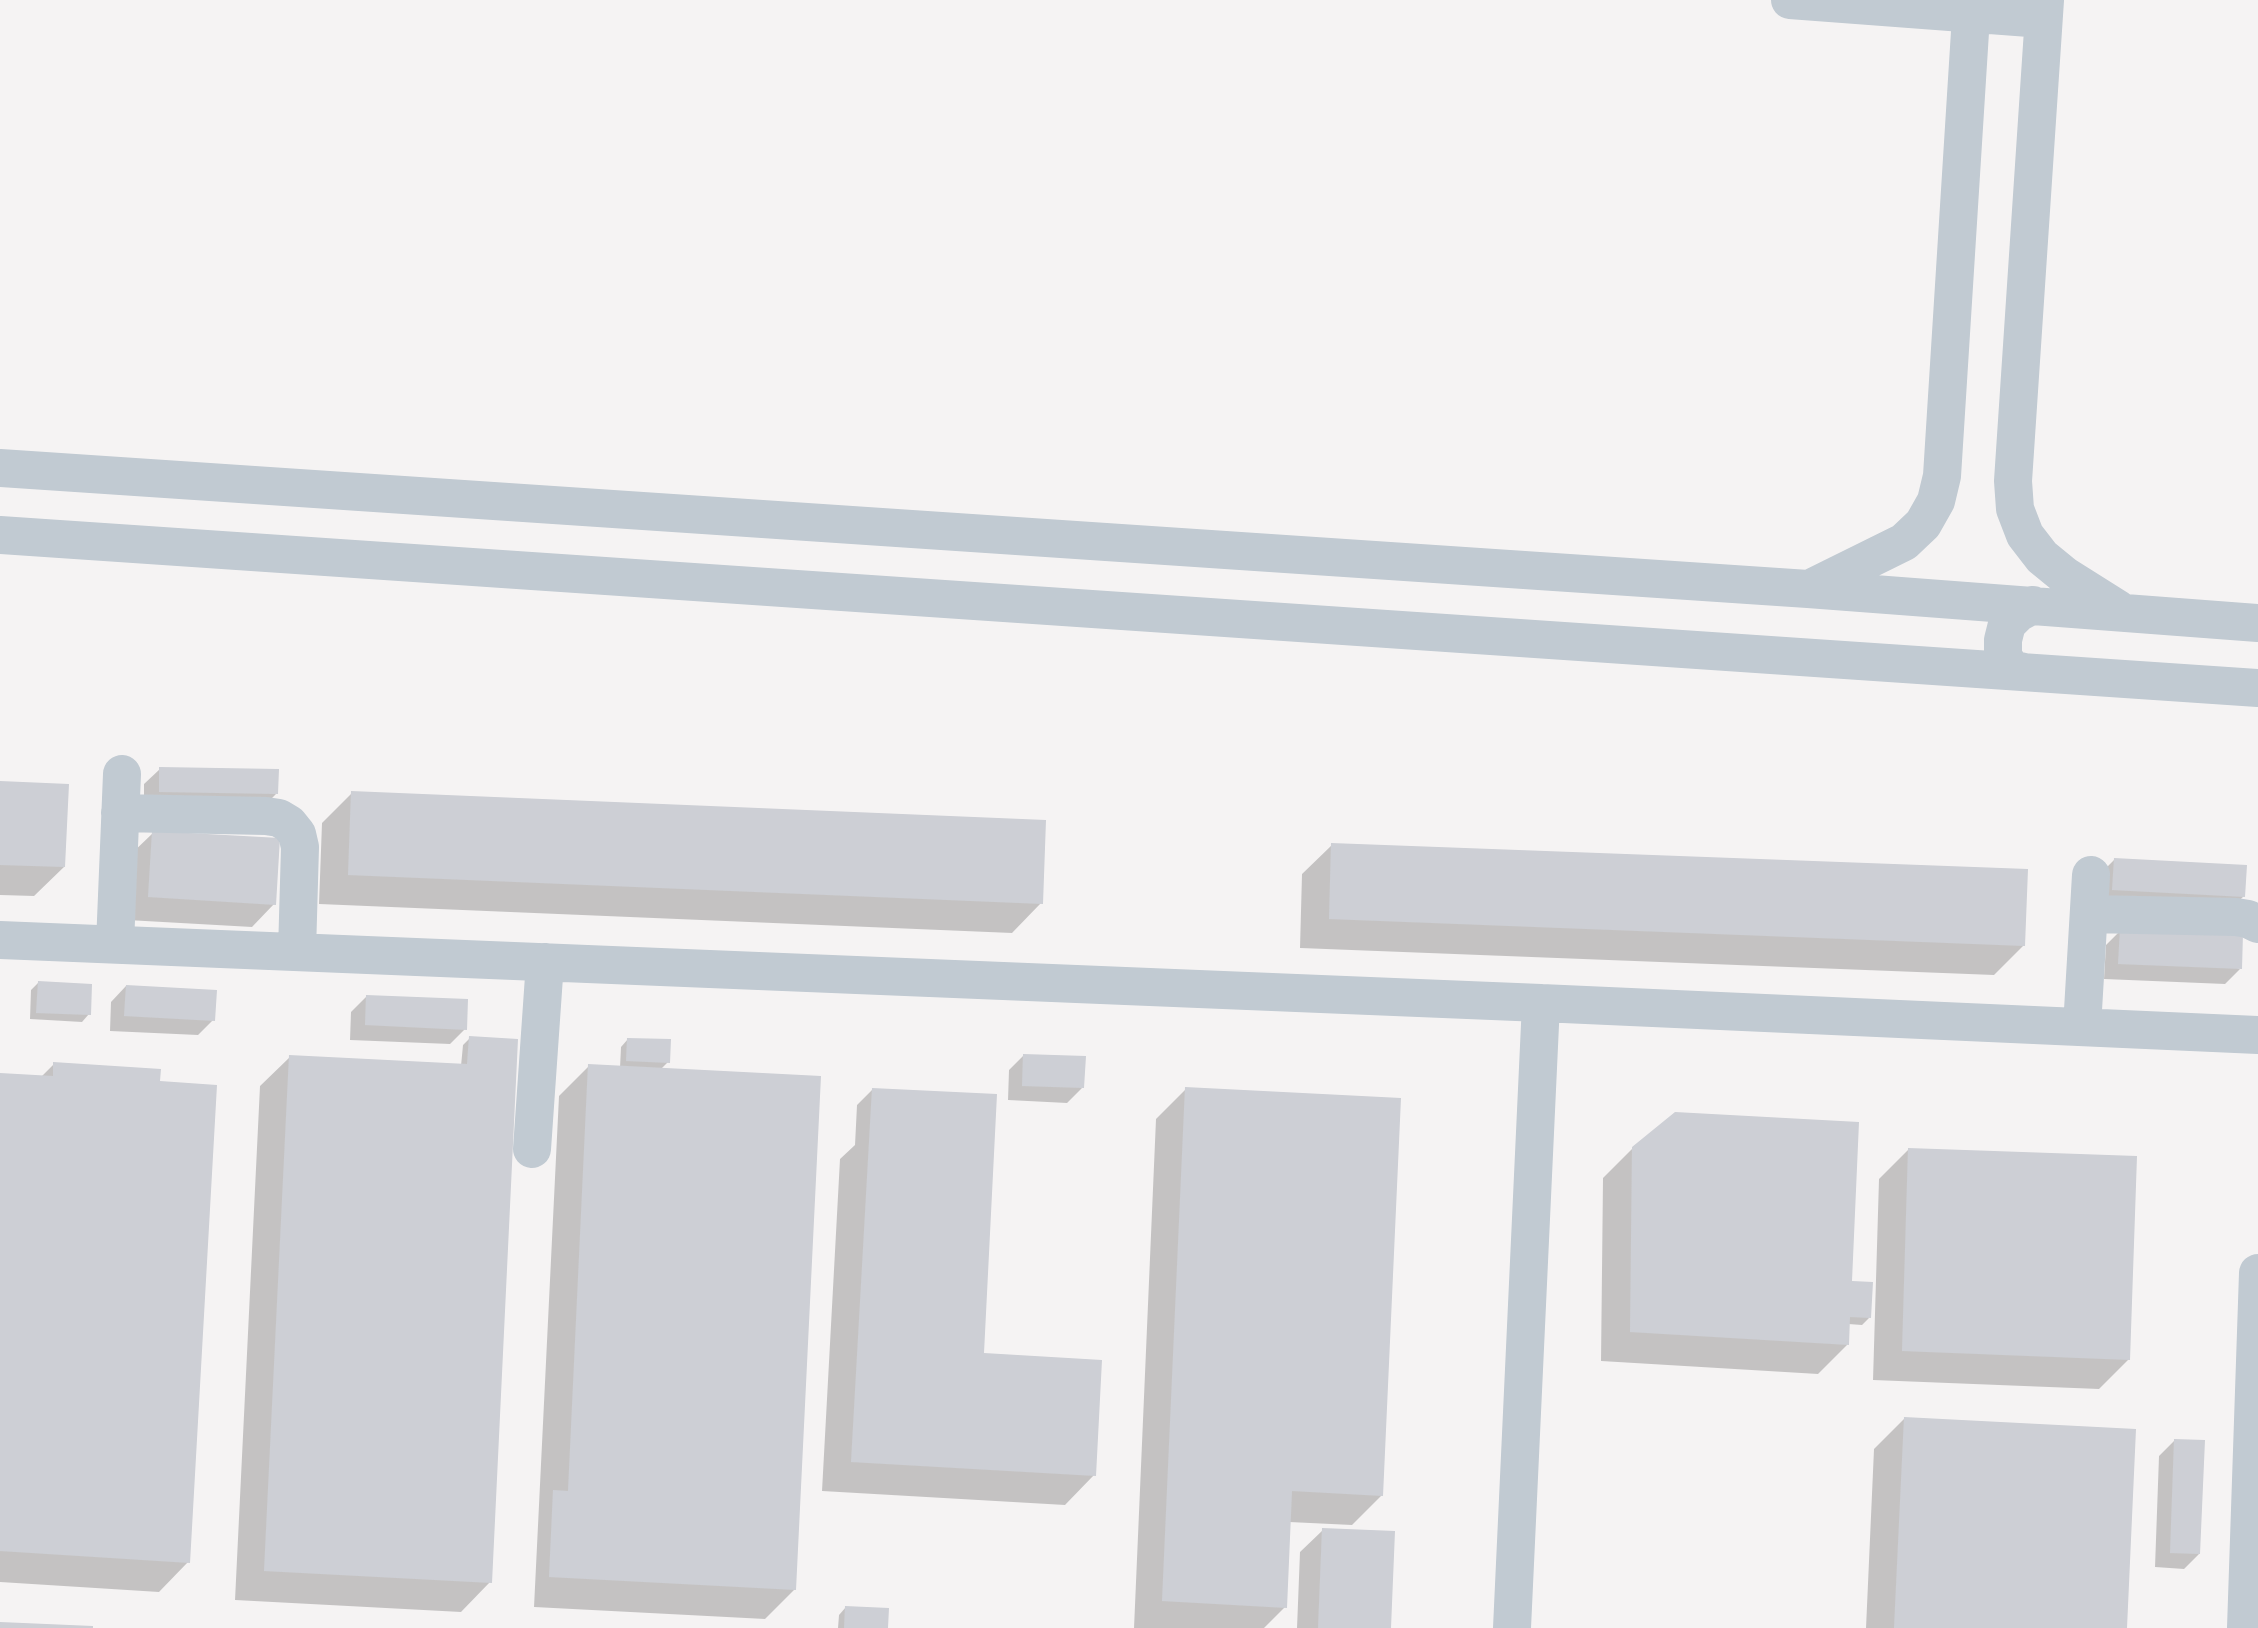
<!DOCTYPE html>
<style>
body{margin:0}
canvas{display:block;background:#f5f3f3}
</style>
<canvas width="2258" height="1628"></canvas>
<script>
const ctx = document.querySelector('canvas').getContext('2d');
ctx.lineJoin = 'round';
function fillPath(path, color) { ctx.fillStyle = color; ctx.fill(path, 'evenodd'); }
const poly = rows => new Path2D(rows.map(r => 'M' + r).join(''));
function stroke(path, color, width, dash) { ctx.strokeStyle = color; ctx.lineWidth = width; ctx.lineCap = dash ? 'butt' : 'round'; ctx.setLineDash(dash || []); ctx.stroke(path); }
const shadow = poly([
 [160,769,276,794,261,809,144,807,144,784],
 [0,783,64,867,34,896,0,895],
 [352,793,1041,903,1012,933,319,904,322,823],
 [153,833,274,904,252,927,127,920,130,855],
 [1332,845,2024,945,1994,975,1300,948,1302,874],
 [2114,860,2244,896,2228,911,2097,905,2099,875],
 [2121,930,2240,969,2225,984,2104,979,2106,945],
 [38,983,89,1014,82,1022,30,1019,31,990],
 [126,986,213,1020,198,1035,110,1031,111,1002],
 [367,996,465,1029,450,1044,350,1040,351,1012],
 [470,1038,490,1582,461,1612,235,1600,260,1086,290,1057,461,1066,463,1045],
 [628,1039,668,1062,660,1070,795,1589,765,1619,534,1607,559,1096,589,1066,620,1068,621,1047],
 [1024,1055,1082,1088,1067,1103,1008,1100,1009,1070],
 [54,1064,188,1562,159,1592,0,1582,0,1074,41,1077],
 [1186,1089,1382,1495,1352,1525,1289,1522,1285,1607,1264,1628,1134,1628,1156,1119],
 [872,1090,982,1354,1094,1475,1065,1505,822,1491,840,1159,855,1145,857,1105],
 [1633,1148,1850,1282,1869,1318,1862,1325,1848,1324,1847,1345,1818,1374,1601,1361,1603,1178],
 [1909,1149,2129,1359,2099,1389,1873,1380,1879,1179],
 [1904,1419,2125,1628,1866,1628,1874,1449],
 [2174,1441,2199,1554,2184,1569,2155,1567,2159,1456],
 [1323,1530,1390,1628,1297,1628,1300,1552],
 [846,1607,887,1628,838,1628,839,1615]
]);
const building = poly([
 [159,767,279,769,278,794,159,792],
 [0,781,69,784,65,867,0,865],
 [351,791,1046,820,1043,904,348,875],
 [152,831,280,838,276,905,148,897],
 [1331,843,2028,869,2025,946,1329,919],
 [2114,858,2247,865,2245,897,2112,890],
 [2120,928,2243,933,2242,969,2118,964],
 [38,981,92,984,91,1015,36,1013],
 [126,985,217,990,215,1021,124,1016],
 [366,995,468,999,467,1030,365,1025],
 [469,1036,518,1039,492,1583,264,1571,289,1055,467,1064],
 [627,1038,671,1039,670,1063,626,1061],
 [1023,1054,1086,1056,1084,1088,1022,1086],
 [53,1062,161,1069,160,1081,217,1085,190,1563,0,1551,0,1073,53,1076],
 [588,1064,821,1076,796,1590,549,1577,553,1490,568,1491],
 [1185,1087,1401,1098,1383,1496,1292,1491,1287,1608,1162,1601],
 [872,1088,997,1094,984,1353,1102,1360,1096,1476,851,1462],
 [1675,1112,1859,1122,1852,1281,1873,1282,1871,1318,1850,1317,1849,1345,1630,1332,1632,1147],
 [1908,1148,2137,1156,2130,1360,1902,1351],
 [1904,1417,2136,1429,2127,1628,1894,1628],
 [2174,1439,2205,1440,2200,1554,2170,1553],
 [1322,1528,1395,1531,1391,1628,1318,1628],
 [845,1606,889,1608,888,1628,844,1628],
 [0,1622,93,1626,93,1628,0,1628]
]);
const minor = poly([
 [1790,0,2043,19],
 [2045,0,2013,481,2015,509,2025,535,2042,557,2064,575,2118,609],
 [0,468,1808,589,2258,623],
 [0,535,2258,688],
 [1811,588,1904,542,1923,524,1936,501,1942,476,1972,0],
 [2024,672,2011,669,2003,656,2003,640,2007,624,2018,613,2033,605],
 [120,813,266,816,279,818,289,824,297,834,300,847,297,952],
 [2089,914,2236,917,2248,919,2258,924],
 [0,940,1541,1003,2258,1035],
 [115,944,122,774],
 [2082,1027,2091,875],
 [532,1149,545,962],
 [1512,1628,1541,1003],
 [2246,1628,2258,1273]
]);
fillPath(shadow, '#0003');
fillPath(building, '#cdcfd5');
stroke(minor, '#c1cad2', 38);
</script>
